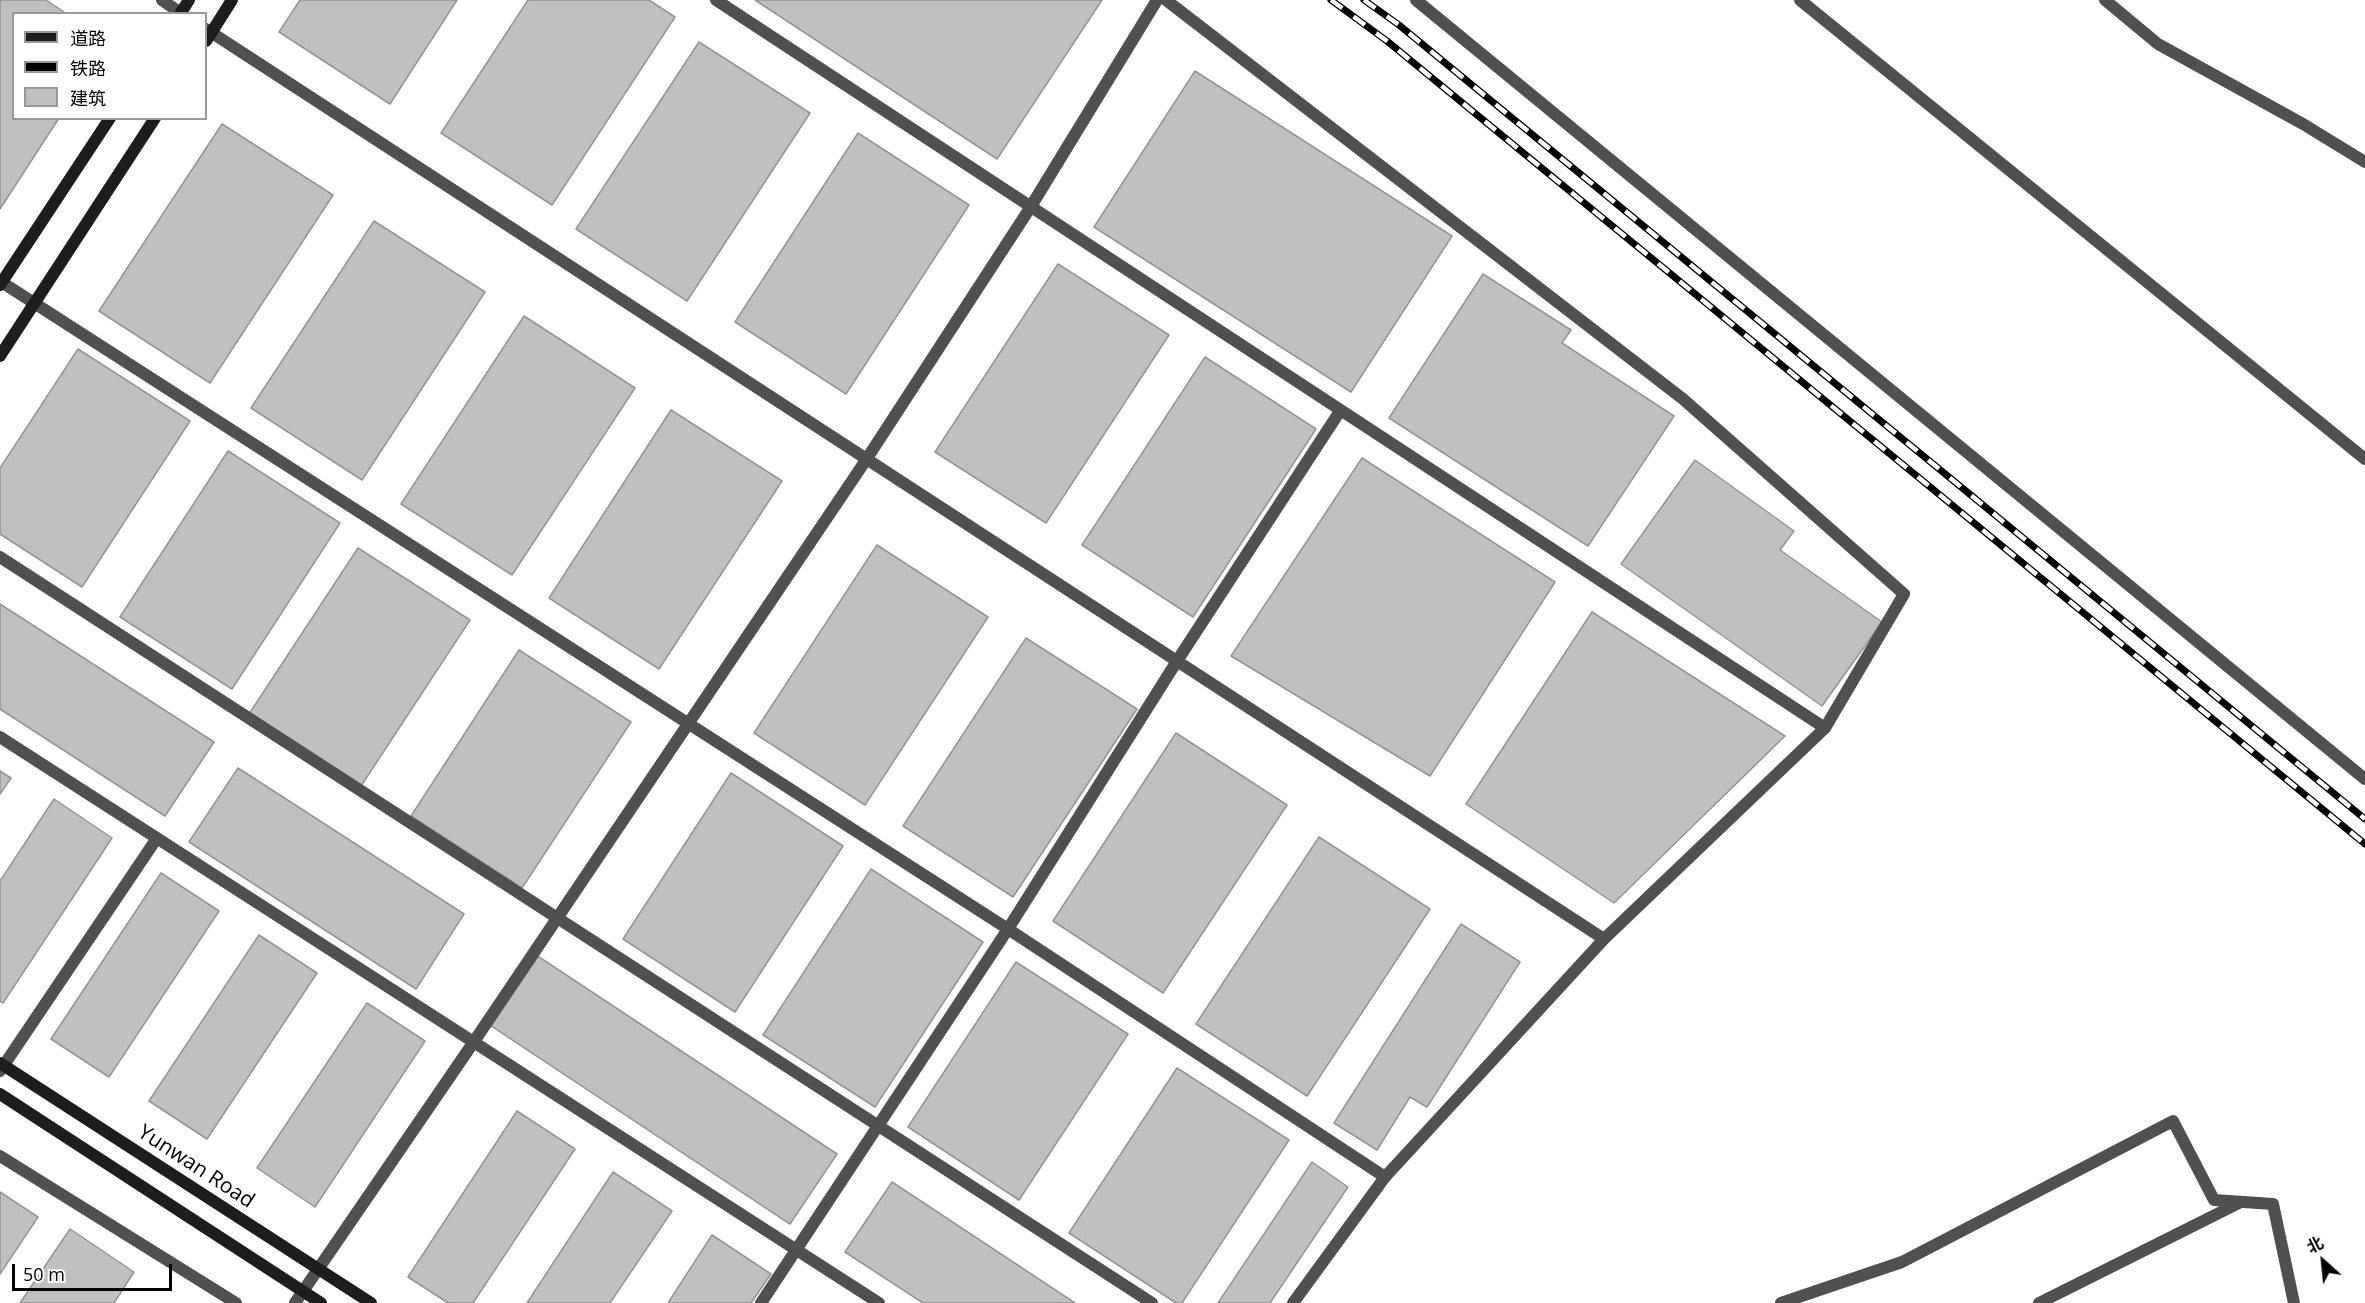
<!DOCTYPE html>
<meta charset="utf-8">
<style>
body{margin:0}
#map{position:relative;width:2365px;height:1303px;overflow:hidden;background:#fff;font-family:"Open Sans","Noto Sans SC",sans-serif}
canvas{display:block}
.legend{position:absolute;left:12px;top:12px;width:195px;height:108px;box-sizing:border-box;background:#fff;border:2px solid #999;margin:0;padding:8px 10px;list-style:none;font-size:18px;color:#000}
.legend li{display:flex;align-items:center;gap:12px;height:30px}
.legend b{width:30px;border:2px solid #999}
.north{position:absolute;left:2293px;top:1231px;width:60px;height:60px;-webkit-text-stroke:4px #fff;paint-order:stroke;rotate:333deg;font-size:16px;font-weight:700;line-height:24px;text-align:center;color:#000}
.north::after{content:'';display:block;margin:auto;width:21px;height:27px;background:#000;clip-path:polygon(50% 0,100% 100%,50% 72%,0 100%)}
.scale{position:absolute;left:12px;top:1264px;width:160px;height:27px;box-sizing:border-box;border:3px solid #000;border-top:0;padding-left:8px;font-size:18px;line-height:21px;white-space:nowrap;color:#000;-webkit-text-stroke:4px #fff;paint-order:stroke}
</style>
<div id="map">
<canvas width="2365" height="1303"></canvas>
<ul class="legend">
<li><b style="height:8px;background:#1d1d1d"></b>道路</li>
<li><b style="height:8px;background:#000"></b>铁路</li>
<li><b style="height:16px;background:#c0c0c0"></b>建筑</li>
</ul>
<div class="north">北</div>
<div class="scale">50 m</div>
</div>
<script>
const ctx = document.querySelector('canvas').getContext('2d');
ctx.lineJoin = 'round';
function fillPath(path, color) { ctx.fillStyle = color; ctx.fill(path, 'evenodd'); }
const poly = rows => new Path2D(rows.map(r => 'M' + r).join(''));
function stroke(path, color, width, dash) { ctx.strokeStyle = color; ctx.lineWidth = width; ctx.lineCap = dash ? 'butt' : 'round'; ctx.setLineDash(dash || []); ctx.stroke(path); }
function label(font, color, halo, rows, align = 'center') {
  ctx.font = font + ' "Open Sans",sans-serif'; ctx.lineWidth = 6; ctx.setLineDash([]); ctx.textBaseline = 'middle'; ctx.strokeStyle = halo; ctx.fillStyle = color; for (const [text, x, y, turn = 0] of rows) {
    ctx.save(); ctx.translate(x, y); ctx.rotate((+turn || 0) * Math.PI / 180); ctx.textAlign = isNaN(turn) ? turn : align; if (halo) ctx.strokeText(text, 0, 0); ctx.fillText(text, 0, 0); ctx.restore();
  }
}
const building = poly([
 [0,0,46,0,67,14,14,14,14,118,59,118,0,209,0,0],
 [300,0,457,0,390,104,279,32,300,0],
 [528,0,649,0,675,17,552,205,441,133,528,0],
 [755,0,1102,0,997,159,755,0],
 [699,42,810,113,687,301,576,229,699,42],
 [1195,71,1452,236,1351,392,1094,227,1195,71],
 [222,124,333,195,210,383,99,311,222,124],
 [858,133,969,205,846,394,735,322,858,133],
 [374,221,485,292,362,480,251,408,374,221],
 [1058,264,1169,335,1046,523,935,452,1058,264],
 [1483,274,1571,330,1562,343,1674,416,1588,546,1389,418,1483,274],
 [524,316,635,388,512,575,401,504,524,316],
 [78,349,190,421,82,587,0,534,0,468,78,349],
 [1205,357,1316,429,1193,617,1082,545,1205,357],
 [671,410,782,481,659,669,549,598,671,410],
 [228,451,340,523,232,689,120,617,228,451],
 [1362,458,1555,582,1430,776,1231,656,1362,458],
 [1695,460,1794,531,1780,550,1882,622,1822,706,1621,564,1695,460],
 [877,545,988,617,865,805,754,733,877,545],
 [358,548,470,620,361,786,249,714,358,548],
 [0,604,214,742,165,816,0,709,0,604],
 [1592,612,1785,736,1614,903,1466,804,1592,612],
 [1026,638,1137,709,1013,897,903,826,1026,638],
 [519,650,631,722,522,888,411,816,519,650],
 [1176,733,1287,805,1163,993,1053,921,1176,733],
 [238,768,464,914,416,989,189,842,238,768],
 [0,771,11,778,0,794,0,771],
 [731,773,843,846,735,1012,623,939,731,773],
 [54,799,112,838,3,1003,0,1001,0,881,54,799],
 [1319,837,1430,909,1307,1096,1196,1024,1319,837],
 [871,869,983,942,875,1107,763,1035,871,869],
 [161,873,219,911,109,1077,51,1039,161,873],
 [1461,924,1520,962,1427,1107,1410,1097,1377,1150,1334,1123,1461,924],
 [259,935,317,973,207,1139,149,1101,259,935],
 [536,955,837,1154,790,1224,490,1025,536,955],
 [1016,962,1128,1034,1019,1200,908,1127,1016,962],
 [367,1003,425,1041,315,1207,257,1168,367,1003],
 [1177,1068,1289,1140,1182,1303,1176,1303,1069,1233,1177,1068],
 [517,1111,575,1149,473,1303,448,1303,408,1277,517,1111],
 [1312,1162,1348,1187,1270,1303,1218,1303,1312,1162],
 [613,1172,672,1211,610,1303,527,1303,613,1172],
 [892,1182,1075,1303,923,1303,845,1252,892,1182],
 [0,1192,38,1217,0,1274,0,1192],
 [70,1229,134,1272,114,1303,20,1303,70,1229],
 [712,1235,771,1274,751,1303,668,1303,712,1235]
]);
const service = poly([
 [162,0,182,14],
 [1166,0,1683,399,1904,594,1825,728],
 [1416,0,2365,779],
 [1800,0,2365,459],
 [2105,0,2158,44,2303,124,2365,162],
 [206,29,1604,939],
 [1030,208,1157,0],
 [0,281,1008,929,1385,1177],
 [0,557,1152,1303],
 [0,737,879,1303],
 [0,1071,157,838],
 [0,1156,236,1303],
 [761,1303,1008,929,1177,661,1340,411]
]);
const minor = poly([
 [716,0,1825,728,1604,939,1385,1177,1293,1303],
 [295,1303,473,1043,866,460,1030,208],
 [1781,1303,1902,1262,2173,1121,2214,1200,2273,1204,2294,1303],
 [2039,1303,2239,1203]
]);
const secondary = poly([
 [180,14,189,0],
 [206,41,232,0],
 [0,285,110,118],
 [0,356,155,118],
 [0,1063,371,1303],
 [0,1094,321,1303]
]);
const rail = poly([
 [1331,0,1387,41,2365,844],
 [1364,0,1399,25,2365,819]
]);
const streetNames = [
 ["Yunwan Road",196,1167,33]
];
fillPath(building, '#c0c0c0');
stroke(building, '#949494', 1.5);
stroke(service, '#505050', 12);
stroke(minor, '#505050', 12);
stroke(secondary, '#1d1d1d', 12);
stroke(rail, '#000', 7);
stroke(rail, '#fff', 4.5, [14]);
label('21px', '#000', '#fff', streetNames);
</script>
